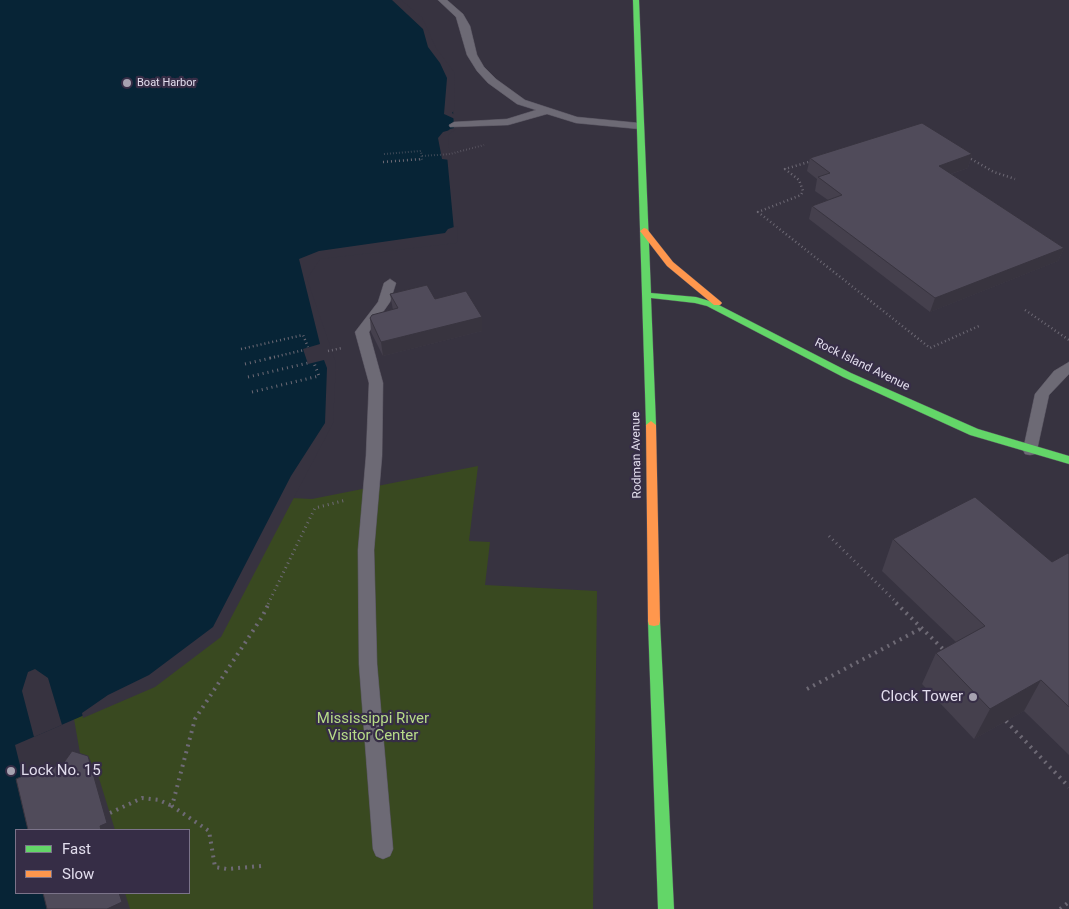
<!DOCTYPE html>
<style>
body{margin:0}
#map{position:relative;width:1069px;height:909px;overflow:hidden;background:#373340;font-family:Roboto,sans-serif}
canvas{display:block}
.legend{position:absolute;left:15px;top:829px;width:175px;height:65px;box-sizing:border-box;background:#362d46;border:1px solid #7b7389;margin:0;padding:6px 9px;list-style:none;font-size:15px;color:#e2dded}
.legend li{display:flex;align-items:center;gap:10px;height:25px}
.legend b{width:25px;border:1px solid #7b7389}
</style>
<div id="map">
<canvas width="1069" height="909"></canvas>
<ul class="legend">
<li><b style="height:6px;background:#63d668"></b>Fast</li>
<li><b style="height:6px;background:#ff974d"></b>Slow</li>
</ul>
</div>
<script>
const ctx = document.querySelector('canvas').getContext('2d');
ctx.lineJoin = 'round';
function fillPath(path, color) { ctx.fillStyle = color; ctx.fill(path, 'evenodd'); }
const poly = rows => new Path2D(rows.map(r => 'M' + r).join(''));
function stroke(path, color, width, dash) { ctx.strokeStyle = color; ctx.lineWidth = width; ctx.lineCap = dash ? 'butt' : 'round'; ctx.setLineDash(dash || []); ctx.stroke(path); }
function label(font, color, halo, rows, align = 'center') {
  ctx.font = font + ' Roboto,sans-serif'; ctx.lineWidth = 4.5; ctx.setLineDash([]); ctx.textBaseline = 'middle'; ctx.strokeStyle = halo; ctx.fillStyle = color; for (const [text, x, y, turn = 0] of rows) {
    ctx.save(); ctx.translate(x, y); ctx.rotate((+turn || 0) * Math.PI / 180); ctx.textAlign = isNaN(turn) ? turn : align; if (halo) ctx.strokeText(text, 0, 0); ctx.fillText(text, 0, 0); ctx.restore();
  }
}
const green = poly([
 [478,466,469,541,490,542,485,585,597,591,593,909,56,909,52,893,189,893,189,830,36,830,83,770,74,719,154,685,291,498,312,499]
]);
const water = poly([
 [0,0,398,0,420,19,434,50,451,74,454,128,450,129,445,134,455,241,319,257,304,278,333,364,331,422,219,635,154,685,15,745,36,830,16,830,16,893,52,893,56,909,0,909]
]);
const pier = poly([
 [392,0,401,0,422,17,436,48,454,72,455,109,452,113,455,115,455,119,444,114,447,78,440,63,428,47,423,29],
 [457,128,448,135,450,160,442,159,438,138,443,132],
 [457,226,458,241,456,243,320,259,307,279,336,363,333,423,221,637,155,687,83,718,82,713,108,695,149,675,213,627,291,476,325,423,327,368,324,360,308,364,303,349,320,344,299,259,319,251,445,233,448,229],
 [35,669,48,678,62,725,34,737,22,691,28,672]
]);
const pathFar3 = poly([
 [384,154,421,151,422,160,420,160],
 [422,156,450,154,484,145],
 [968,157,973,160]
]);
const pathFar2 = poly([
 [971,159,994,172,1015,179],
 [812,161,785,169,799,180,803,191,801,195,758,212,930,348,979,326],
 [383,162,422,159],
 [1025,310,1069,340],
 [241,349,303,335,308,347],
 [328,351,342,348],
 [270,358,304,350]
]);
const pathFar1 = poly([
 [245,364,275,357],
 [248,377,308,363],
 [252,392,319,376,314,363],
 [829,536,898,604],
 [268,604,315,508,346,500]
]);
const path = poly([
 [896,603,946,652],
 [807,689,922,628],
 [1006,721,1069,787],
 [110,813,142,798,159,800,172,806],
 [261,866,227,869,215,867,209,831,172,806,195,719,262,617,269,603],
 [1060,909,1069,902]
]);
const lane = poly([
 [438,0,447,0,463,14,470,26,477,55,484,67,496,79,525,100,577,117,639,123,644,126,639,129,576,123,547,114,508,125,450,127,449,125,454,122,507,119,536,110,517,104,488,83,477,71,467,55,456,17,438,0],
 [390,279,396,283,390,302,369,332,383,383,382,456,374,550,377,664,393,849,390,856,383,859,376,856,373,849,359,664,358,550,366,456,369,383,355,332,378,302,384,283,390,279],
 [1069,362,1069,374,1049,395,1037,450,1035,454,1030,455,1025,454,1023,450,1035,394,1054,371,1069,362]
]);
const fast = poly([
 [633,0,639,0,651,293,696,297,713,302,851,373,978,429,1069,456,1069,464,970,435,843,377,707,306,695,303,651,298,656,425,651,429,647,428,646,425,633,0],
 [654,616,659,617,660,621,674,909,658,909,648,621,649,617,654,616]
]);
const slow = poly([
 [644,228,647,229,673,262,720,301,722,303,720,305,714,305,667,266,640,231,644,228],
 [651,421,656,425,660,621,659,625,654,626,649,625,648,621,646,425,651,421]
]);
const wall = poly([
 [972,154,968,168,951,174,1064,248,1058,261,930,312,809,219,812,206,828,200,815,191,817,179,807,171,810,158],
 [390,294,435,299,482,331,383,356,371,332,370,318,393,310],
 [893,539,1052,562,1069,554,1069,755,1024,711,974,739,922,684,936,653,956,642,882,571]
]);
const shadedWall = poly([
 [972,154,968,168,935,179,939,166],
 [1064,248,1058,261,930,312,935,298],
 [482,317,482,331,383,356,381,342],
 [1041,680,1024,711,974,739,990,709],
 [88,756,98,775,115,830,101,830],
 [119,893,125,893,130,909,107,909]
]);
const building = poly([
 [922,123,972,154,939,166,1064,248,935,298,812,206,842,195,818,177,830,173,810,158,922,123],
 [427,285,435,299,466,291,482,317,381,342,370,318,372,315,398,308,390,294,427,285],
 [975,497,1052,562,1068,553,1069,554,1069,707,1041,680,990,709,936,653,985,626,893,539,975,497],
 [72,751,88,756,107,823,100,826,101,830,28,830,16,779,50,764,60,768,72,751],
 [43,893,119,893,122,902,107,909,47,909,43,893]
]);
const markers = [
 [127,83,5,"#a6a2b0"],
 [973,697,5,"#a6a2b0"],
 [11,771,5,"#a6a2b0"]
];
const farPoinames = [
 ["Boat Harbor",137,83]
];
const streetNames = [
 ["Rock Island Avenue",862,365,26],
 ["Rodman Avenue",637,455,-91]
];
const nearPoinames = [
 ["Clock Tower",963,697],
 ["Lock No. 15",21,771,"left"]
];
const nearParknames = [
 ["Mississippi River",373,719],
 ["Visitor Center",373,736]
];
fillPath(green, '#394920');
fillPath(water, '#072436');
fillPath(pier, '#373340');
stroke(lane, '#56525e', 1);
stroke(fast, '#56525e', 1);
stroke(slow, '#56525e', 1);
stroke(pathFar3, '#6e6a75', 2, [0.5, 2.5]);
stroke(pathFar2, '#6e6a75', 2.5, [1, 3]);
stroke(pathFar1, '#6e6a75', 3, [1, 4]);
stroke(path, '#6e6a75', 4, [2, 5]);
fillPath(lane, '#6d6a75');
fillPath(fast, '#63d668');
fillPath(slow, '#ff974d');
fillPath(wall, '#45404d');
fillPath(shadedWall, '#38343f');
fillPath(building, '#504b5a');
stroke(building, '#38343f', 1);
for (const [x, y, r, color] of markers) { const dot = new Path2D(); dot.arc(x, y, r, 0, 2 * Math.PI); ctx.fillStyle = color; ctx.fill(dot); stroke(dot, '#362d46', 2); }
label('11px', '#e2dded', '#362d46', farPoinames, 'left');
label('12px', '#e2dded', '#362d46', streetNames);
label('15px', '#e2dded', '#362d46', nearPoinames, 'right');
label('15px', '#b7db88', '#362d46', nearParknames);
</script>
